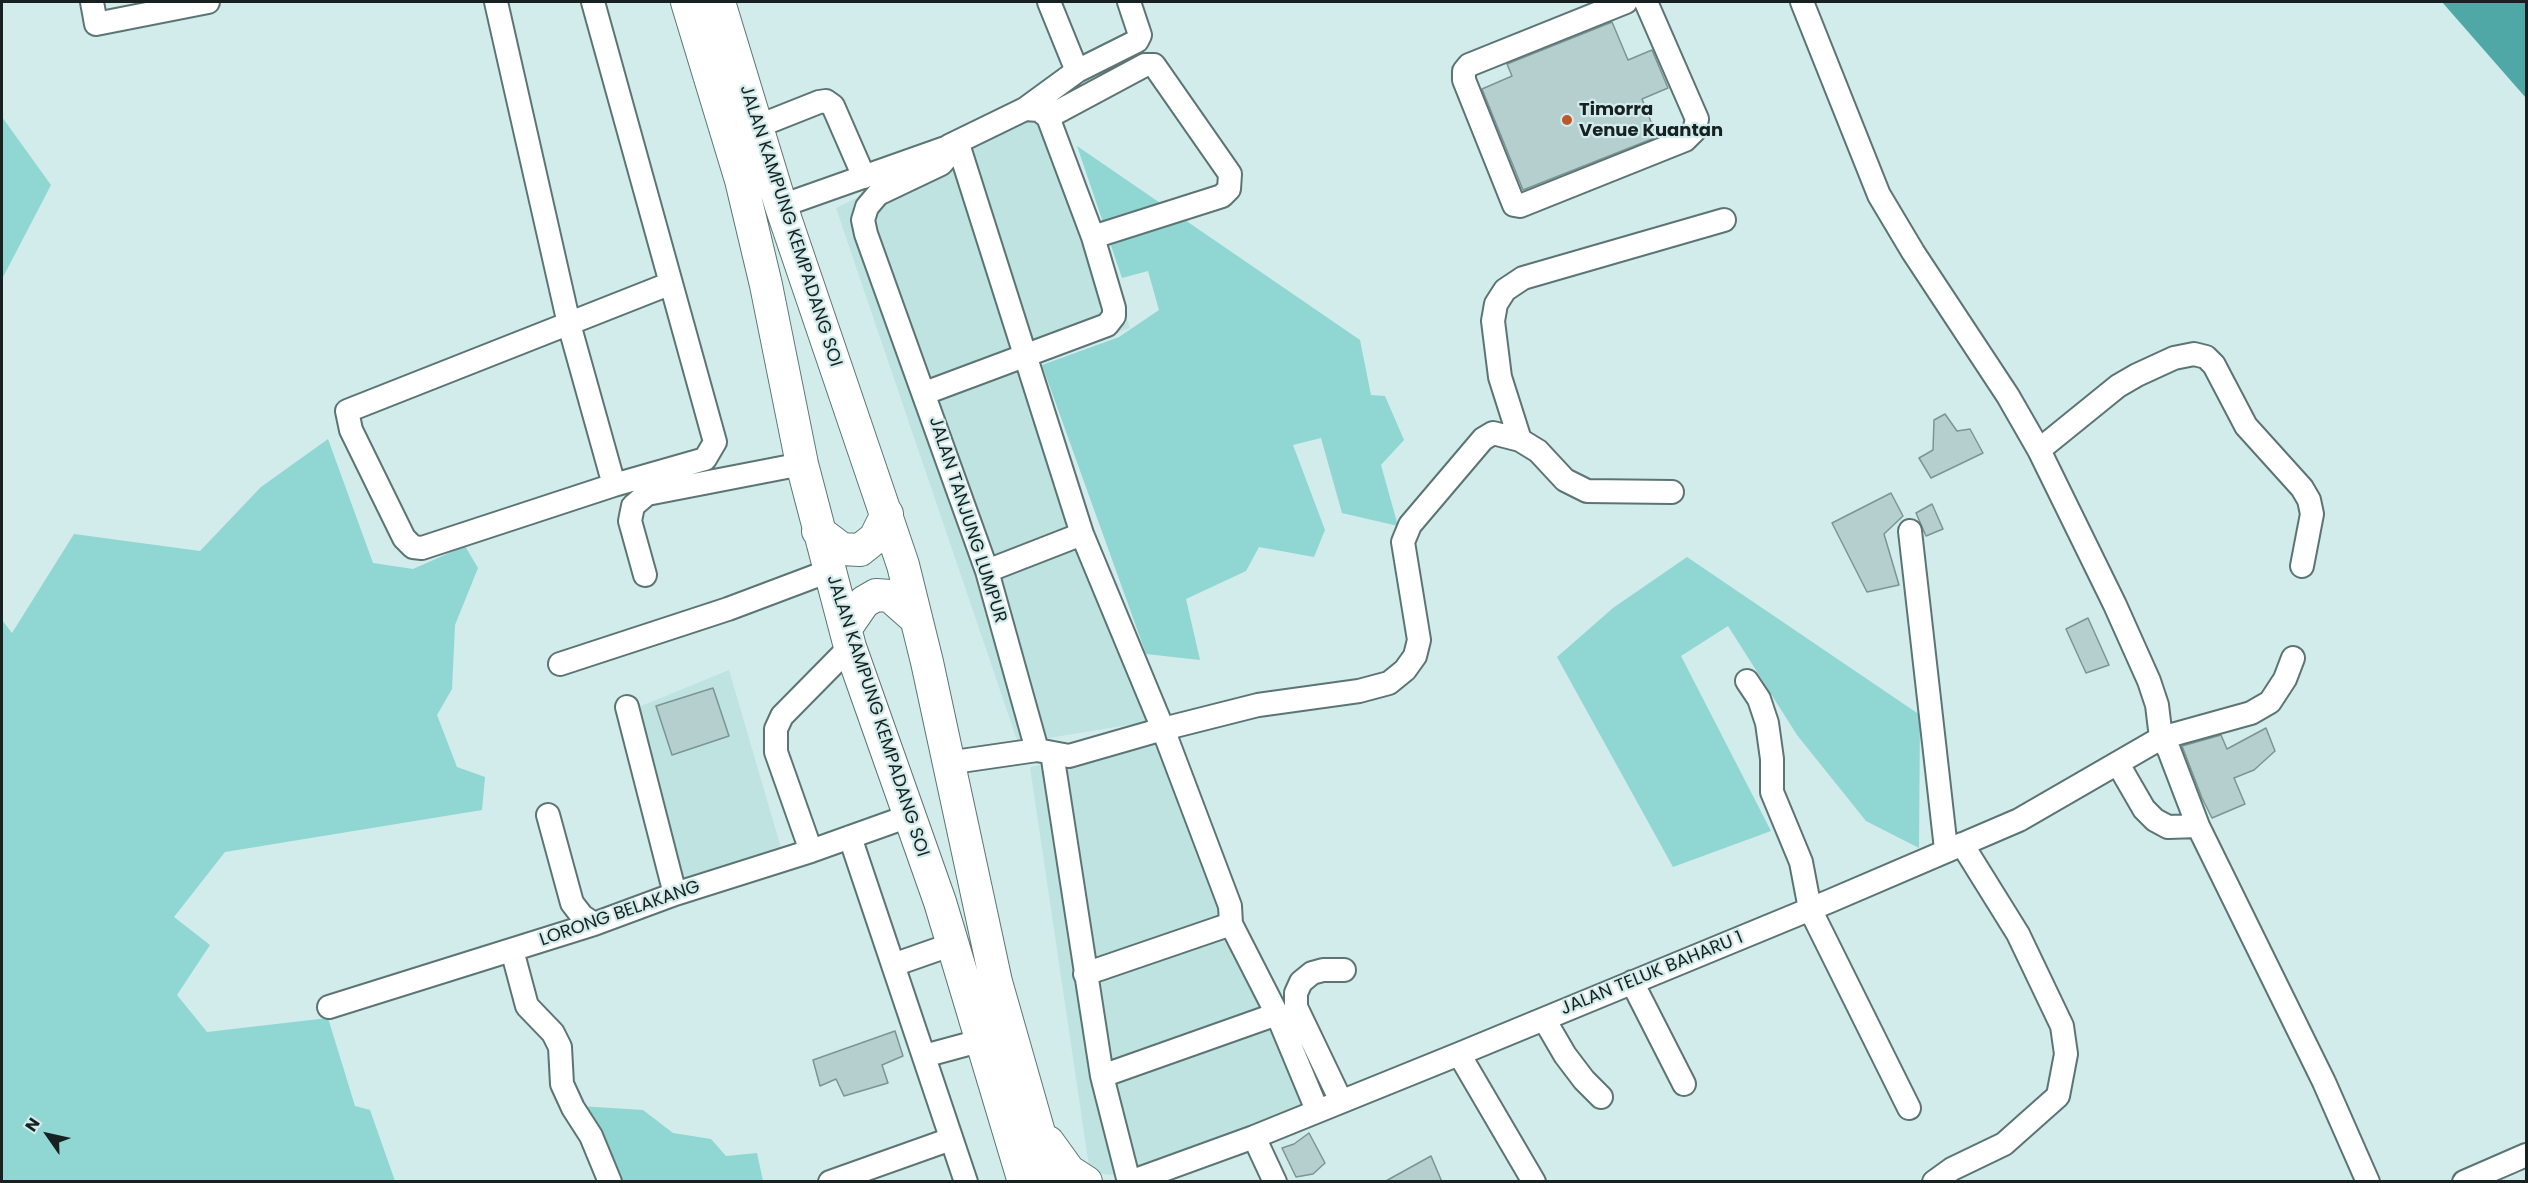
<!DOCTYPE html>
<style>
body{margin:0}
#map{position:relative;width:2528px;height:1183px;overflow:hidden;background:#d1eceb;font-family:Poppins,sans-serif}
canvas{display:block}
.frame{position:absolute;inset:0;border:3px solid #172121;pointer-events:none}
.north{position:absolute;left:18px;top:1105px;width:60px;height:60px;-webkit-text-stroke:4px #d1eceb;paint-order:stroke;rotate:304deg;font-size:16px;font-weight:700;line-height:24px;text-align:center;color:#172121}
.north::after{content:'';display:block;margin:auto;width:21px;height:27px;background:#172121;clip-path:polygon(50% 0,100% 100%,50% 72%,0 100%)}
</style>
<div id="map">
<canvas width="2528" height="1183"></canvas>
<div class="frame"></div>
<div class="north">N</div>
</div>
<script>
const ctx = document.querySelector('canvas').getContext('2d');
ctx.lineJoin = 'round';
function fillPath(path, color) { ctx.fillStyle = color; ctx.fill(path, 'evenodd'); }
const poly = rows => new Path2D(rows.map(r => 'M' + r).join(''));
function stroke(path, color, width, dash) { ctx.strokeStyle = color; ctx.lineWidth = width; ctx.lineCap = dash ? 'butt' : 'round'; ctx.setLineDash(dash || []); ctx.stroke(path); }
function label(font, color, halo, rows, align = 'center') {
  ctx.font = font + ' Poppins,sans-serif'; ctx.lineWidth = 4.5; ctx.setLineDash([]); ctx.textBaseline = 'middle'; ctx.strokeStyle = halo; ctx.fillStyle = color; for (const [text, x, y, turn = 0] of rows) {
    ctx.save(); ctx.translate(x, y); ctx.rotate((+turn || 0) * Math.PI / 180); ctx.textAlign = isNaN(turn) ? turn : align; if (halo) ctx.strokeText(text, 0, 0); ctx.fillText(text, 0, 0); ctx.restore();
  }
}
const built = poly([
 [1052,102,1130,328,1035,361,1126,629,1171,718,1018,743,836,208],
 [729,670,781,848,679,882,634,709],
 [1172,736,1253,956,1319,1100,1114,1175,1090,1173,1030,767]
]);
const green = poly([
 [2,117,51,185,2,279],
 [1077,146,1360,340,1371,395,1385,396,1404,440,1381,465,1398,526,1342,513,1321,438,1293,445,1325,530,1314,557,1259,547,1246,571,1186,599,1200,660,1146,654,1042,365,1119,337,1159,310,1148,271,1122,278],
 [328,439,373,563,413,569,465,546,478,568,455,625,452,689,437,715,457,767,485,777,482,810,225,852,174,917,210,945,177,995,207,1032,328,1018,355,1106,370,1110,395,1181,2,1181,2,620,12,633,74,534,200,551,261,487],
 [1687,557,1920,715,1919,848,1866,821,1797,735,1728,626,1681,656,1771,831,1673,867,1557,657,1613,608],
 [579,1106,643,1110,673,1133,711,1139,726,1156,757,1153,763,1181,609,1181]
]);
const water = poly([
 [2442,2,2526,2,2526,98]
]);
const building = poly([
 [1612,22,1628,60,1652,50,1668,88,1642,99,1657,137,1523,190,1482,89,1512,76,1507,64,1612,22],
 [1945,414,1957,431,1970,429,1983,453,1931,478,1919,458,1933,450,1934,420,1945,414],
 [1891,493,1903,516,1884,534,1899,585,1867,592,1832,523,1891,493],
 [1932,504,1943,529,1926,536,1916,513,1932,504],
 [2088,618,2109,665,2086,673,2066,629,2088,618],
 [713,688,729,736,672,755,656,706,713,688],
 [2266,728,2275,751,2254,770,2234,778,2245,804,2212,818,2202,798,2182,746,2221,735,2227,749,2266,728],
 [895,1031,903,1056,882,1065,888,1083,844,1096,836,1079,820,1086,813,1060,895,1031],
 [1309,1133,1325,1163,1313,1174,1296,1177,1282,1148,1294,1144,1309,1133],
 [1431,1156,1442,1182,1384,1182,1431,1156]
]);
const minor = poly([
 [92,2,96,24,208,2],
 [496,2,569,324,614,485],
 [593,2,715,442,705,459,614,485,422,548,413,547,404,538,351,430,347,411,669,284],
 [1049,2,1077,71],
 [1626,2,1469,65,1464,71,1464,80,1514,205,1520,206,1685,140,1694,131,1697,119,1646,2],
 [1802,2,1879,195,1913,252,2008,396,2039,450,2115,605,2149,681,2157,705,2161,738,2169,750,2198,826,2324,1082,2368,1182],
 [1025,109,1077,71,1137,41,1140,35,1129,2],
 [1048,117,1145,65,1154,65,1230,174,1229,189,1222,196,1093,237],
 [756,127,819,102,826,101,833,106,864,177],
 [958,144,1082,534,1163,729,1230,906,1231,924,1277,1014,1317,1110],
 [781,206,945,148],
 [925,393,1107,325,1114,316,1114,308,1093,237,1048,117],
 [1520,440,1500,377,1493,321,1496,304,1505,290,1523,278,1724,220],
 [2039,450,2118,386,2137,375,2174,358,2194,354,2206,357,2214,365,2246,426,2302,488,2309,500,2312,514,2302,566],
 [1910,531,1946,849],
 [987,571,1082,534],
 [645,575,630,521,633,506,647,494,802,464],
 [560,664,728,609,829,571],
 [1747,681,1759,699,1767,723,1772,759,1772,792,1801,862,1810,909,1909,1108],
 [627,707,675,894],
 [1037,750,1069,756,1163,729,1258,705,1359,691,1389,683,1405,670,1415,656,1419,640,1403,542,1410,525,1483,439,1493,433,1520,440,1538,451,1565,480,1587,491,1672,492],
 [1052,753,1102,1076,1129,1182],
 [947,763,1037,750,987,571,866,234,863,220,867,207,878,194,941,164,947,157,949,146,1025,109,1039,110,1048,117],
 [2118,764,2144,809,2155,820,2168,827,2198,826],
 [548,815,572,903,582,916,594,924],
 [850,837,966,1182],
 [811,851,776,752,776,729,782,716,850,647],
 [512,950,527,1006,553,1033,560,1047,562,1084,573,1108,591,1136,610,1182],
 [893,965,953,944],
 [1085,974,1231,924],
 [1632,982,1684,1084],
 [329,1007,594,924,675,894,811,851,909,816],
 [1544,1019,1565,1055,1584,1080,1601,1097],
 [1459,1054,1534,1182],
 [924,1056,983,1040],
 [1102,1076,1277,1014],
 [1341,1101,1296,1007,1296,993,1301,982,1312,973,1323,970,1344,970],
 [1254,1137,1275,1182],
 [830,1182,951,1139],
 [1130,1182,1254,1137,1459,1054,1830,901,2019,820,2161,738,2251,713,2270,702,2285,679,2293,658],
 [1934,1182,1952,1169,2004,1144,2058,1096,2066,1054,2062,1026,2018,934,1962,844],
 [2464,1182,2526,1155]
]);
const highway = poly([
 [687,2,741,180,766,285,802,464,850,647,940,902,1024,1182],
 [719,2,781,206,903,565,927,662,996,982,1053,1182],
 [818,531,842,549,860,550,875,538,887,514],
 [846,628,864,602,876,595,890,596,916,619],
 [1048,1142,1069,1171,1086,1182]
]);
const markers = [
 [1567,120,6,"#be582b"]
];
const poiNames = [
 ["Timorra",1579,110],
 ["Venue Kuantan",1579,131]
];
const streetNames = [
 ["JALAN KAMPUNG KEMPADANG SOI",790,226,72],
 ["JALAN TANJUNG LUMPUR",967,520,72],
 ["JALAN KAMPUNG KEMPADANG SOI",877,716,72],
 ["LORONG BELAKANG",620,914,-19],
 ["JALAN TELUK BAHARU 1",1652,974,-22]
];
fillPath(built, '#bee3e1');
fillPath(green, '#90d6d3');
fillPath(water, '#4fa8a5');
fillPath(building, '#b4cfcd');
stroke(building, '#7b9594', 1.5);
stroke(minor, '#5c7574', 26);
stroke(highway, '#5c7574', 34);
stroke(minor, '#fff', 22);
stroke(highway, '#fff', 32);
for (const [x, y, r, color] of markers) { const dot = new Path2D(); dot.arc(x, y, r, 0, 2 * Math.PI); ctx.fillStyle = color; ctx.fill(dot); stroke(dot, '#d1eceb', 2); }
label('bold 18px', '#172121', '#d1eceb', poiNames, 'left');
label('18px', '#172121', '#d1eceb', streetNames);
</script>
